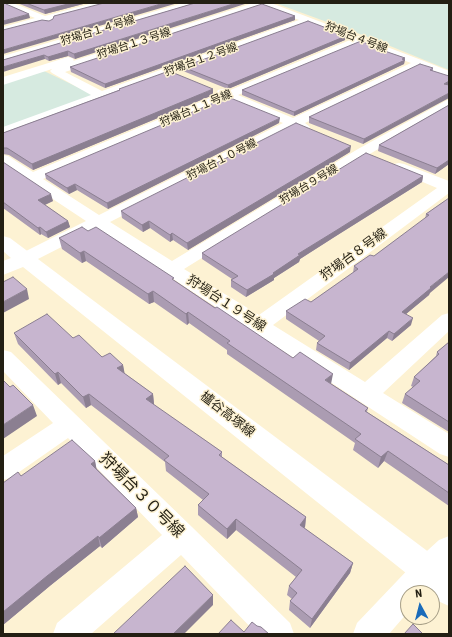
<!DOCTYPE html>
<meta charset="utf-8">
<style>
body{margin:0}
#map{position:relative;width:452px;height:637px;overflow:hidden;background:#fdf2d3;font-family:"Roboto Condensed",sans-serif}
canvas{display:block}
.frame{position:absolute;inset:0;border:4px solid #231f13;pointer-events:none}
.north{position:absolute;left:400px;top:585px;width:40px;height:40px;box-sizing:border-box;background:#fdf2d3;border:1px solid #a69e86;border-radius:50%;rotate:353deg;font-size:11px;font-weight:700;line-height:16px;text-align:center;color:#231f13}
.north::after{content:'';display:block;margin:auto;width:14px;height:18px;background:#1a6bba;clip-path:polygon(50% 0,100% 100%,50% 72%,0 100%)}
</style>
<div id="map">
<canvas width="452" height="637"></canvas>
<div class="frame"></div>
<div class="north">N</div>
</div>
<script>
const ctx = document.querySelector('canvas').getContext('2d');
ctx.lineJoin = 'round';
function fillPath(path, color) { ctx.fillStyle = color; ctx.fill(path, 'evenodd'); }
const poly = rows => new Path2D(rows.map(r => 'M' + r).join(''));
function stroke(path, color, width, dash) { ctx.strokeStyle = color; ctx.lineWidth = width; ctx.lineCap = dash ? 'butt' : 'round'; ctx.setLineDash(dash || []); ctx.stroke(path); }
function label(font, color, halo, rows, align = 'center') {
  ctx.font = font + ' "Roboto Condensed","Noto Sans JP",sans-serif'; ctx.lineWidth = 3; ctx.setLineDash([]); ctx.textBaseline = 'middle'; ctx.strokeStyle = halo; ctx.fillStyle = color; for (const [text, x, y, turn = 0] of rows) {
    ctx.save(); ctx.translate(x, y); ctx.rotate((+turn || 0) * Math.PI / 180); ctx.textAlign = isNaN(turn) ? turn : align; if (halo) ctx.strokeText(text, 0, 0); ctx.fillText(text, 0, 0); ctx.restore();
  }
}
const green = poly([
 [275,3,449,3,449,70,368,37],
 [44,71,96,96,3,130,3,84]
]);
const street = poly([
 [7,3,13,3,45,16,93,3,108,3,106,5,53,19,52,23,49,24,43,22,3,33,3,27,35,18,7,7,5,5,7,3],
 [183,3,198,3,196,5,3,63,3,56,183,3],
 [253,3,271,3,424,61,449,71,449,78,420,67,305,123,310,127,308,130,303,131,294,128,110,222,172,261,358,149,449,99,449,108,368,155,184,269,259,315,437,188,394,170,392,167,394,164,399,163,404,164,449,181,449,193,273,325,365,382,442,315,449,313,449,331,383,393,449,434,449,457,440,454,97,229,30,263,24,264,18,263,15,259,18,255,86,221,3,166,3,155,8,156,33,172,217,95,216,93,218,90,222,89,228,91,350,40,308,23,3,136,3,127,91,95,52,73,50,71,52,69,3,85,3,77,68,57,72,58,74,60,73,61,253,3],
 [262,6,299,20,102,91,65,72,262,6],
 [360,44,411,63,293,118,238,95,360,44],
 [228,100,283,123,99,215,43,179,228,100],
 [3,350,11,352,192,527,290,623,294,634,257,634,181,555,91,634,53,634,57,623,162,535,68,438,12,477,3,480,3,456,53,423,3,371,3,350],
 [449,536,449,568,425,593,408,593,408,612,389,634,353,634,357,623,417,560,439,540,449,536]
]);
const secondary = poly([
 [3,236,10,238,438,559,449,569,449,606,438,601,432,596,432,593,429,593,416,581,23,267,3,275,3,261,11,258,3,251,3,236]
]);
const wall = poly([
 [17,3,87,3,45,14],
 [195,3,75,59,68,56,49,61,45,59,3,60],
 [295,16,295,20,105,88,71,72,70,67],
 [337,34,346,36,345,40,228,89,183,71,183,67],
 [372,46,372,47,405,60,404,64,294,116,242,95,242,90],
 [433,68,433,71,363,144,309,123,309,117],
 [119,89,213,95,33,170,9,155,3,154,3,133,119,90],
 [449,105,449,164,435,174,378,151,379,145],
 [279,123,108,209,77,190,69,194,46,179,45,174],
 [350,152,188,250,173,240,170,242,150,228,143,232,122,218,121,211],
 [3,162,53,201,45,205,68,221,70,227,48,238,41,234,40,235,3,208],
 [423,176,422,182,336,236,300,259,299,262,274,278,274,280,246,297,231,287,231,280,232,279,202,259,202,253],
 [449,198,429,295,406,314,411,325,392,341,387,338,349,370,316,350,317,343,319,341,286,319,286,311,311,302,353,273,354,266,374,256,425,219,426,214],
 [88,231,175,281,368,408,367,412,449,465,449,506,384,461,378,468,353,450,355,443,227,354,227,350,189,323,187,325,154,302,149,304,86,261,82,263,62,249,59,238],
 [14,333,73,338,102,357,123,365,124,373,153,394,154,405,222,452,222,457,306,517,305,527,304,528,353,563,350,573,310,628,289,610,290,601,292,599,287,595,289,586,296,577,236,530,227,539,198,515,198,505,203,500,166,471,165,462,91,405,86,408,61,383,58,385,18,344],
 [449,342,449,432,402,403,405,394,413,387,411,386,414,377,436,356,437,352],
 [95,461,96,468,136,508,138,517,102,548,100,546,51,585,3,625,3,483,21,476]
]);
const shadedWall = poly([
 [72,3,87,3,45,14,44,10],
 [164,3,178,3,3,54,3,50],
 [236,3,248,3,75,59,74,54],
 [29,14,30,18,3,25,3,21],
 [295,16,295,20,105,88,105,84],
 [346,36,345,40,228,89,228,85],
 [68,51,68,56,49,61,48,57],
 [44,55,45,59,3,72,3,67],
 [405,58,404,64,294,116,294,112],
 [449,81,449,86,444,84],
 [213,89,213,95,33,170,32,164],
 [449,93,449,98,363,144,364,139],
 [280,118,279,123,108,209,107,203],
 [351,146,350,152,188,250,187,243],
 [449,160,449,164,435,174,437,168],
 [423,176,422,182,336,236,300,259,299,262,274,278,274,280,246,297,247,290,273,273,298,254,337,230],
 [75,184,77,190,69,194,67,188],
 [51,194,53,201,40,207,38,200],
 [68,221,70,227,48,238,46,232],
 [149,221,150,228,143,232,142,225],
 [40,227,41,234,40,235,38,228],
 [172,233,173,240,170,242,170,235],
 [84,251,86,261,82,263,80,253],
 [449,272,449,277,430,293,429,295,400,319,402,312,430,287],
 [27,289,29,299,3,313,3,302],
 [153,291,154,302,149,304,148,294],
 [188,312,189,323,187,325,186,314],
 [413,318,411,325,392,341,394,334],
 [389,331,387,338,349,370,350,363],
 [123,365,125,375,117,368],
 [58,372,61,383,58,385,55,374],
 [333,374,331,384,325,380],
 [89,394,91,405,86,408,83,397],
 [153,394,154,404,148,410,146,399],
 [33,405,37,416,3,439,3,425],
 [388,451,384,461,378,468,381,457],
 [95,461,97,471,91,464],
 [136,508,138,517,102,548,99,538],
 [306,517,305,527,298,535,300,525],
 [236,519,236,530,227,539,227,529],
 [98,536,100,546,51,585,3,625,3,612,47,576],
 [353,563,350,573,310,628,312,619],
 [213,595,213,605,184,634,173,634]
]);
const building = poly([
 [3,3,5,3,6,4,29,14,3,21,3,3],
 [26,3,72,3,44,10,26,3],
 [104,3,164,3,3,50,3,30,42,20,49,21,53,19,54,16,104,3],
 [195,3,236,3,74,54,68,51,48,57,44,55,3,67,3,60,195,3],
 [262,4,295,16,105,84,70,67,262,4],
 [308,21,337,32,335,33,346,36,228,85,183,67,308,21],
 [361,41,372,46,370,46,405,58,402,59,405,60,294,112,242,90,361,41],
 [420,64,433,68,430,70,449,76,449,81,444,84,449,85,449,93,364,139,309,117,420,64],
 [169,71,213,89,32,164,7,148,3,148,3,133,120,90,119,89,169,71],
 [228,97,280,118,107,203,75,184,67,188,45,174,228,97],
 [449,105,449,160,437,168,379,145,449,105],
 [296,123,351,146,187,243,172,233,170,235,149,221,142,225,121,211,296,123],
 [366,153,423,176,337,230,298,254,300,255,273,273,274,274,247,290,231,280,238,276,202,253,366,153],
 [3,162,51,194,38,200,68,221,46,232,40,227,38,228,3,202,3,162],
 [449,198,449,272,430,287,431,288,402,312,413,318,394,334,389,331,350,363,317,343,325,336,286,311,305,299,311,302,358,269,354,266,370,255,374,256,429,215,426,214,449,198],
 [82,227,88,231,96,227,174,278,172,279,215,308,217,307,293,358,300,352,333,374,325,380,368,408,365,411,449,465,449,493,388,451,381,457,355,439,361,434,227,343,230,341,188,312,186,314,153,291,148,294,84,251,80,253,59,238,82,227],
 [13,277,27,289,3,302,3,282,13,277],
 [47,314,73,338,79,335,102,357,110,353,123,365,117,368,153,394,146,399,222,452,219,455,306,517,300,525,353,563,312,619,290,601,297,593,289,586,302,570,236,519,227,529,198,505,209,494,164,460,169,456,89,394,83,397,58,372,55,374,14,333,47,314],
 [449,342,449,422,405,394,420,381,414,377,439,354,437,352,449,342],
 [3,380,10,387,13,385,33,405,3,425,3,380],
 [72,440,95,461,91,464,136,508,99,538,98,536,47,576,3,612,3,483,18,472,21,476,72,440],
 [185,566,213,595,173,634,113,634,185,566],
 [231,620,244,632,252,622,257,626,261,627,269,634,218,634,231,620],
 [413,624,423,634,404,634,413,624]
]);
const farStreetnames = [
 ["狩場台１４号線",98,31,-17],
 ["狩場台４号線",356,38,21],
 ["狩場台１３号線",134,44,-18],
 ["狩場台１２号線",201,60,-20],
 ["狩場台１１号線",196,109,-23],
 ["狩場台１０号線",222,160,-27],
 ["狩場台９号線",309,185,-31]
];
const streetNames = [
 ["狩場台８号線",354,255,-36],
 ["狩場台１９号線",226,304,33],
 ["櫨谷高塚線",227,415,38]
];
const nearStreetnames = [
 ["狩場台３０号線",141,496,45]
];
fillPath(green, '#d6eae0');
fillPath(street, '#fff');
fillPath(secondary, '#fff');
fillPath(wall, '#ab9cb2');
fillPath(shadedWall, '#8b7f91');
fillPath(building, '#c7b5cf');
stroke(building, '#8b7f91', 1);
label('11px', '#231f13', '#fdf2d3', farStreetnames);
label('13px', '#231f13', '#fdf2d3', streetNames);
label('16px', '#231f13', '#fdf2d3', nearStreetnames);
</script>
